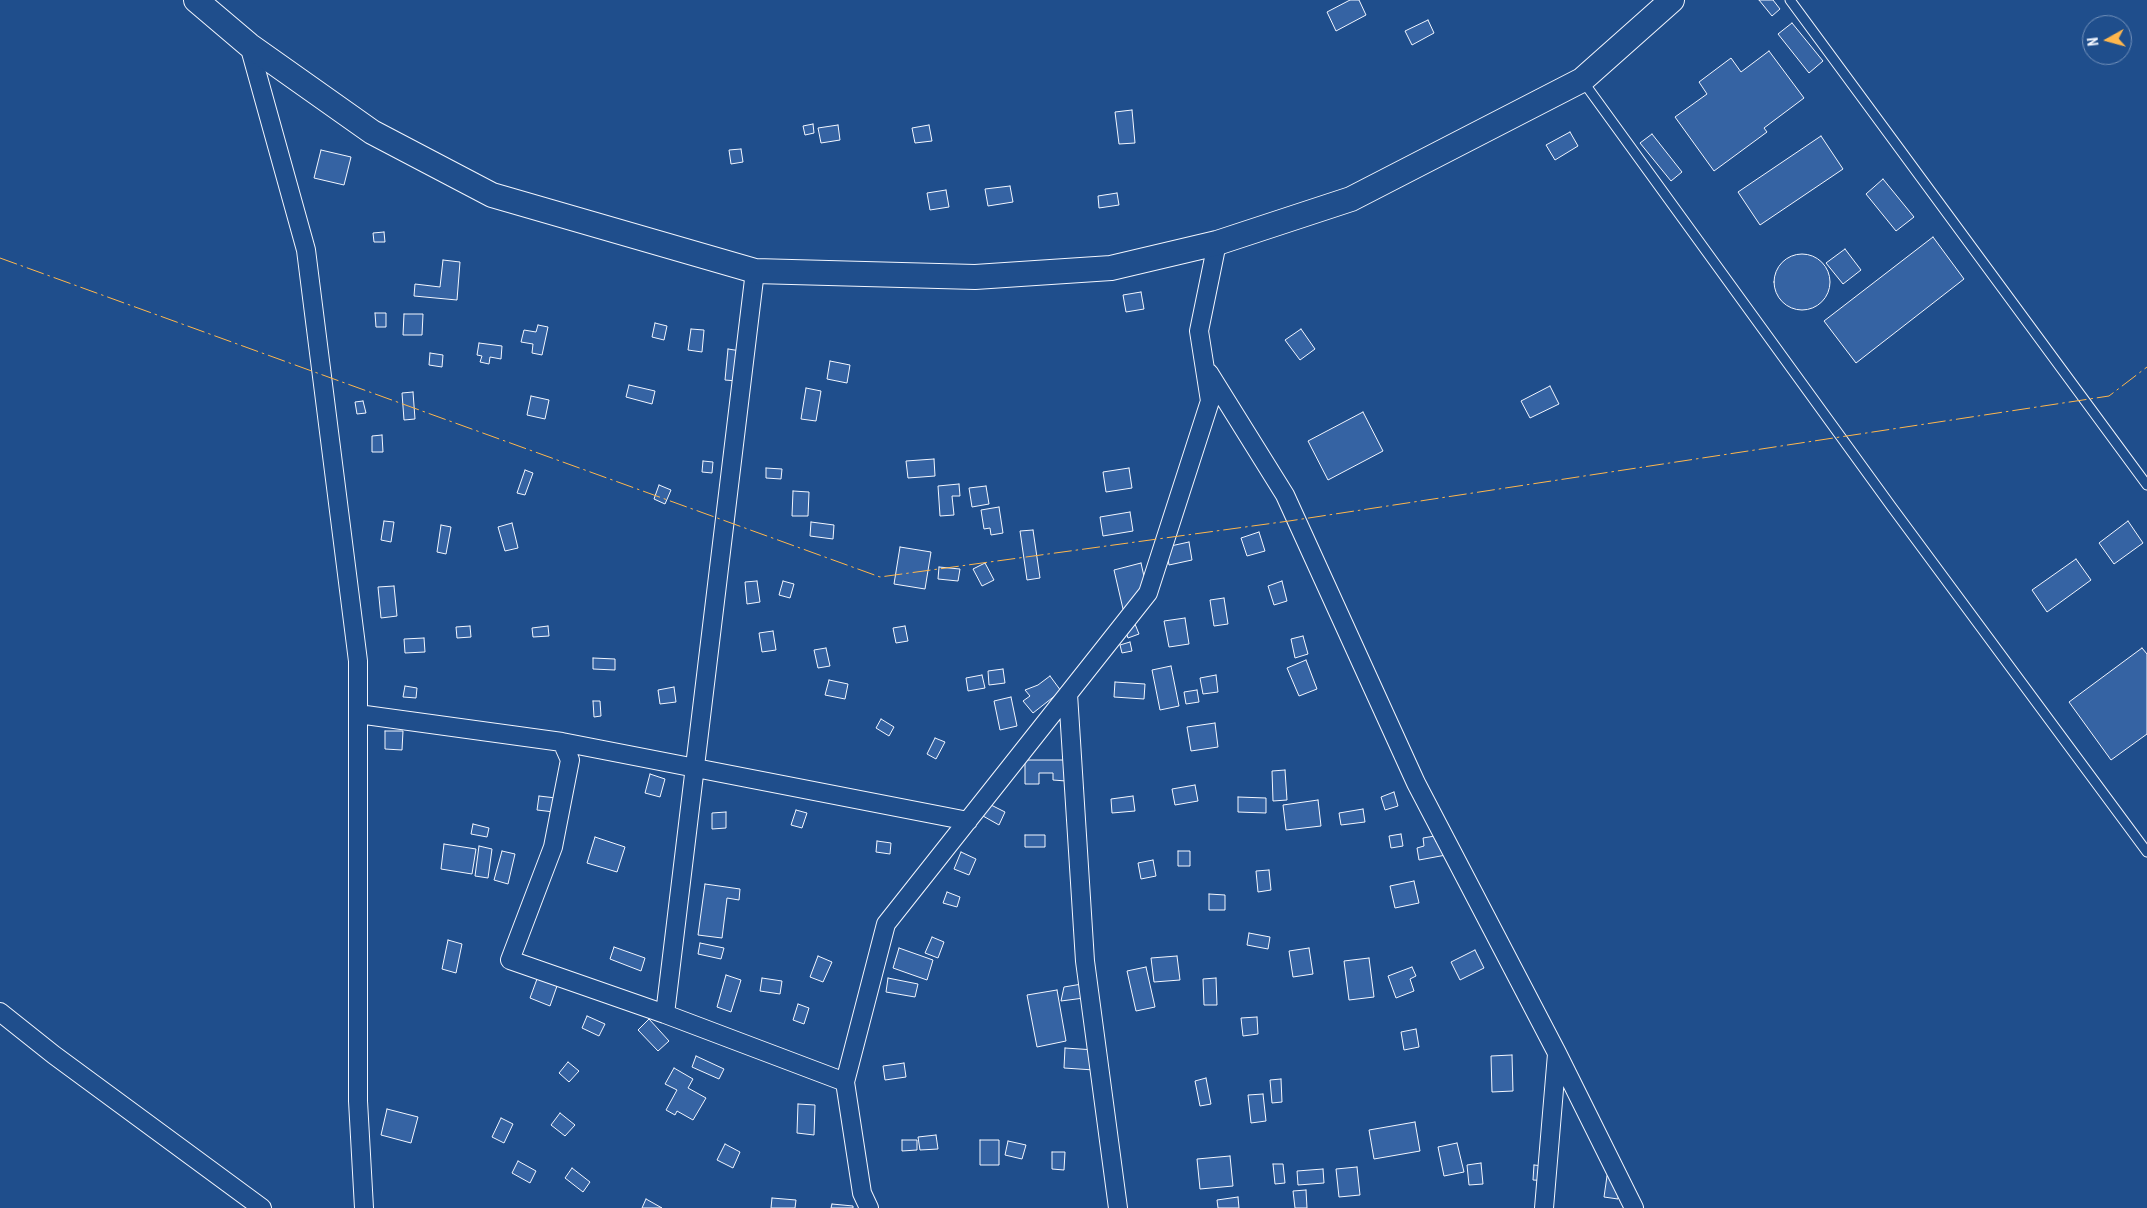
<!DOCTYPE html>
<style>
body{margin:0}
#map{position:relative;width:2147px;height:1208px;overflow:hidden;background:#1f4e8c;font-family:"Roboto Condensed",sans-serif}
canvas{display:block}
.north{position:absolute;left:2082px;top:15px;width:50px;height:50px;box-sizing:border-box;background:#1f4e8c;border:1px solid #7391ba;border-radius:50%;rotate:263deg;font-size:14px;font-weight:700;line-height:20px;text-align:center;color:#f2f6ff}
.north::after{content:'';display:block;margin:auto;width:18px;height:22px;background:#ffb74d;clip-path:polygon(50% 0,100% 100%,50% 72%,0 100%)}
</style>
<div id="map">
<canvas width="2147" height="1208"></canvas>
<div class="north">N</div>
</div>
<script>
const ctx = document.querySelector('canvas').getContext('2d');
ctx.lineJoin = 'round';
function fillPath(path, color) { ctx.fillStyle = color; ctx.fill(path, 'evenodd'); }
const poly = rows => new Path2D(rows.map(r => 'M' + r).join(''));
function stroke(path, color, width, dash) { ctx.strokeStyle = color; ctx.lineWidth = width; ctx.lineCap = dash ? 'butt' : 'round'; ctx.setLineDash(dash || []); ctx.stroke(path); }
const building = poly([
 [1350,0,1359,0,1366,15,1336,31,1327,12,1350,0],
 [1759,0,1773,0,1780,9,1772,16,1759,0],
 [1428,20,1434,33,1412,45,1405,31,1428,20],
 [1792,23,1823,61,1809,73,1778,34,1792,23],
 [1769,51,1804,98,1764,128,1767,132,1714,171,1675,117,1707,94,1699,82,1731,58,1741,72,1769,51],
 [1132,110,1135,143,1119,144,1115,112,1132,110],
 [813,124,814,133,805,135,803,126,813,124],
 [838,125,840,140,821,143,818,128,838,125],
 [929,125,932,141,915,143,912,128,929,125],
 [1570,132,1578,146,1555,160,1546,145,1570,132],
 [1652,134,1682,172,1671,181,1640,143,1652,134],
 [1821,136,1843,169,1760,225,1738,192,1821,136],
 [741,149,743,162,731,164,729,150,741,149],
 [321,150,351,157,344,185,314,178,321,150],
 [1883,179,1914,217,1896,231,1866,194,1883,179],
 [1010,186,1013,202,988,206,985,189,1010,186],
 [946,190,949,207,930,210,927,193,946,190],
 [1117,193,1119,205,1099,208,1098,196,1117,193],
 [384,232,385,242,374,242,373,233,384,232],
 [1933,237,1964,279,1856,363,1824,321,1933,237],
 [1845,249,1861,270,1843,284,1826,263,1845,249],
 '1774 282a28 28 0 1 1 56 0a28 28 0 1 1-56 0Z',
 [443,260,460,262,457,300,414,296,415,284,440,287,443,260],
 [1141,292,1144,309,1126,312,1123,295,1141,292],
 [375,313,386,313,386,327,376,327,375,313],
 [404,314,423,314,422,335,403,335,404,314],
 [655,323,667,326,664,340,652,337,655,323],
 [538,325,548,327,542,355,532,353,533,344,521,342,524,330,536,332,538,325],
 [691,329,704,330,702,352,688,350,691,329],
 [1301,329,1315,349,1300,360,1285,340,1301,329],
 [479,343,502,346,501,359,490,357,489,364,480,362,482,356,477,355,479,343],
 [728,349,741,351,737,381,725,380,728,349],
 [430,353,443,355,442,367,429,365,430,353],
 [830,361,850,365,847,383,827,379,830,361],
 [629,385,655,391,652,404,626,397,629,385],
 [1550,386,1559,404,1530,418,1521,401,1550,386],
 [806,388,821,391,816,421,801,419,806,388],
 [413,392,415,419,404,420,402,393,413,392],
 [531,396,549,400,545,419,527,415,531,396],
 [363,401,366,413,357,414,355,402,363,401],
 [1363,412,1383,451,1328,480,1308,441,1363,412],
 [382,435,383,452,372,452,372,436,382,435],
 [934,459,935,476,908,478,906,461,934,459],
 [703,461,713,462,712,473,702,472,703,461],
 [766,468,782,469,781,479,766,478,766,468],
 [1129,468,1132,488,1106,492,1103,472,1129,468],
 [525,470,533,473,525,495,517,493,525,470],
 [959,484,960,496,952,496,954,515,940,516,938,486,959,484],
 [659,485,671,490,665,504,654,499,659,485],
 [986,486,989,504,972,507,969,488,986,486],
 [793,491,809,492,808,516,792,516,793,491],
 [999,507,1003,533,991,535,990,528,984,529,981,510,999,507],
 [1130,512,1133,531,1103,536,1100,517,1130,512],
 [384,521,394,522,391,542,381,540,384,521],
 [2128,521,2143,543,2114,564,2099,543,2128,521],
 [811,522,834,525,833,539,810,536,811,522],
 [512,523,518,548,505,551,498,527,512,523],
 [441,525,451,527,446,554,437,552,441,525],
 [1033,530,1040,578,1027,580,1020,531,1033,530],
 [1259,532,1265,551,1247,556,1241,538,1259,532],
 [1189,542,1192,560,1169,565,1166,547,1189,542],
 [900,547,931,552,925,589,894,584,900,547],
 [2076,559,2091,580,2047,612,2032,590,2076,559],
 [985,563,994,580,982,586,973,569,985,563],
 [1141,563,1150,603,1123,609,1114,570,1141,563],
 [939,567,960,569,958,581,938,579,939,567],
 [757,581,760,602,747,604,745,582,757,581],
 [783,581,794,584,790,598,779,595,783,581],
 [1282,581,1287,601,1274,605,1268,586,1282,581],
 [394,586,397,616,381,618,378,587,394,586],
 [1224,598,1228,624,1214,626,1210,600,1224,598],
 [1131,614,1139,634,1128,638,1123,624,1131,614],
 [1185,618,1189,644,1169,647,1164,621,1185,618],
 [470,626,471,637,457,638,456,627,470,626],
 [548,626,549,636,533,637,532,628,548,626],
 [905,626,908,641,896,643,893,628,905,626],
 [773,631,776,650,762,652,759,633,773,631],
 [1303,636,1308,654,1295,658,1291,639,1303,636],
 [424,638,425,652,405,653,404,639,424,638],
 [1130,642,1132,651,1122,653,1120,645,1130,642],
 [826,648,830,666,818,668,814,650,826,648],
 [2142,648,2147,654,2147,734,2111,760,2069,702,2142,648],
 [593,658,615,659,615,670,593,669,593,658],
 [1306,660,1317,689,1299,696,1287,668,1306,660],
 [1171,666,1179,706,1160,710,1152,670,1171,666],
 [1003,669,1005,683,989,685,988,671,1003,669],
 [982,675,985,688,968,691,966,678,982,675],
 [1216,675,1218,692,1203,694,1200,678,1216,675],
 [1050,676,1061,691,1033,713,1023,701,1030,696,1025,690,1038,685,1050,676],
 [829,680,848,684,845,699,825,695,829,680],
 [1115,682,1145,684,1144,699,1114,697,1115,682],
 [405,686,417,688,416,698,403,697,405,686],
 [674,687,676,702,660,704,658,690,674,687],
 [1197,690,1199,702,1186,704,1184,692,1197,690],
 [1011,697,1017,726,1000,730,994,701,1011,697],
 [593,701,600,701,601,716,594,717,593,701],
 [881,719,894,727,889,736,876,728,881,719],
 [1215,723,1218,747,1191,751,1187,727,1215,723],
 [385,731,403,731,402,750,385,749,385,731],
 [935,738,945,742,936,759,927,754,935,738],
 [1025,760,1066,760,1066,781,1053,780,1053,773,1039,773,1039,784,1025,784,1025,760],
 [1285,770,1287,800,1273,801,1272,771,1285,770],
 [650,774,665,779,660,797,645,793,650,774],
 [1195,785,1198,801,1175,805,1172,789,1195,785],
 [1394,792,1398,806,1385,810,1381,797,1394,792],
 [539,796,556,798,554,812,537,810,539,796],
 [1133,796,1135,811,1112,813,1111,799,1133,796],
 [1238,797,1266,798,1266,813,1238,812,1238,797],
 [1318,800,1321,826,1286,830,1283,805,1318,800],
 [989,804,1005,812,999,825,983,816,989,804],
 [1363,809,1365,822,1341,825,1339,813,1363,809],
 [796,810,807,813,802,828,791,825,796,810],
 [726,812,726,828,712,829,712,813,726,812],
 [473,824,489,828,487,837,471,834,473,824],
 [1401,834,1403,846,1391,848,1389,836,1401,834],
 [1025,835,1045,835,1045,847,1025,847,1025,835],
 [1435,836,1436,842,1443,840,1446,855,1419,860,1417,848,1424,846,1423,838,1435,836],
 [595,837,625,847,617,872,587,863,595,837],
 [877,841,891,843,890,854,876,852,877,841],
 [444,844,476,849,472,874,441,869,444,844],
 [479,846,492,849,488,878,475,876,479,846],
 [502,851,515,854,508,884,494,880,502,851],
 [1178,851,1190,851,1190,866,1178,866,1178,851],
 [961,852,976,859,969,875,954,869,961,852],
 [1153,860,1156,876,1141,879,1138,863,1153,860],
 [1269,870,1271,890,1258,892,1256,871,1269,870],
 [1414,881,1419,903,1395,908,1390,886,1414,881],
 [705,884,740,889,739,900,727,898,722,938,698,935,705,884],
 [947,892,960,897,957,907,943,903,947,892],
 [1209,894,1225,895,1225,910,1209,910,1209,894],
 [1249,933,1270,937,1268,949,1247,945,1249,933],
 [932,937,944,942,938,958,925,953,932,937],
 [448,940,462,944,456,973,442,969,448,940],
 [700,943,724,948,721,959,698,954,700,943],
 [614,947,645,958,641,971,610,959,614,947],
 [899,948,933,960,927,980,893,968,899,948],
 [1309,948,1313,974,1293,977,1289,951,1309,948],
 [1475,950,1484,968,1460,980,1451,962,1475,950],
 [818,956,832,962,823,982,810,977,818,956],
 [1177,956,1180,980,1154,982,1151,958,1177,956],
 [1369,958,1374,997,1349,1000,1344,961,1369,958],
 [1146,967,1155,1007,1136,1011,1127,971,1146,967],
 [1412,967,1416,976,1410,979,1414,991,1396,998,1388,976,1412,967],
 [726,975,741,980,731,1012,717,1007,726,975],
 [762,978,782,981,780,994,760,991,762,978],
 [888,978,918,984,915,997,886,992,888,978],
 [1216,978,1217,1005,1204,1005,1203,979,1216,978],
 [537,979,557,986,550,1006,530,998,537,979],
 [1082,984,1084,998,1061,1001,1064,987,1082,984],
 [1057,990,1066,1041,1037,1047,1027,995,1057,990],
 [798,1004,809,1008,804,1024,793,1020,798,1004],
 [587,1016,605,1024,599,1036,582,1028,587,1016],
 [1257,1017,1258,1034,1243,1036,1241,1018,1257,1017],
 [649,1019,669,1041,658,1051,638,1030,649,1019],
 [1416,1029,1419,1047,1404,1050,1401,1032,1416,1029],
 [1065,1048,1095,1050,1094,1070,1064,1068,1065,1048],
 [1512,1055,1513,1091,1492,1092,1491,1056,1512,1055],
 [696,1056,724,1069,719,1079,692,1067,696,1056],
 [568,1062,579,1071,569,1082,559,1073,568,1062],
 [904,1063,906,1077,885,1080,883,1066,904,1063],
 [674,1068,693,1079,688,1088,706,1098,693,1120,677,1111,675,1115,666,1110,677,1090,665,1084,674,1068],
 [1206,1078,1211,1104,1200,1106,1195,1081,1206,1078],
 [1281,1079,1282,1102,1272,1103,1270,1080,1281,1079],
 [1263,1094,1266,1121,1251,1123,1248,1095,1263,1094],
 [798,1104,815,1105,814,1135,797,1133,798,1104],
 [387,1109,418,1117,411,1143,381,1135,387,1109],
 [560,1113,575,1125,565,1136,551,1125,560,1113],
 [501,1118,513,1124,504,1143,492,1137,501,1118],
 [1415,1122,1420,1151,1374,1159,1369,1130,1415,1122],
 [936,1135,938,1149,920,1150,918,1137,936,1135],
 [902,1140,917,1140,917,1150,902,1151,902,1140],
 [980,1140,999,1140,999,1165,980,1165,980,1140],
 [1008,1141,1026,1145,1022,1159,1005,1155,1008,1141],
 [1457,1143,1464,1172,1444,1176,1438,1147,1457,1143],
 [725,1144,740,1152,733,1168,717,1160,725,1144],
 [1052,1152,1065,1152,1064,1170,1052,1169,1052,1152],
 [1230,1156,1233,1186,1200,1189,1197,1159,1230,1156],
 [518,1161,536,1171,530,1183,512,1173,518,1161],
 [1481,1163,1483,1184,1469,1185,1467,1165,1481,1163],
 [1273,1164,1283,1164,1285,1183,1275,1184,1273,1164],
 [1534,1165,1553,1167,1552,1181,1533,1180,1534,1165],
 [1357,1167,1360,1195,1339,1197,1336,1169,1357,1167],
 [572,1168,590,1182,583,1192,565,1178,572,1168],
 [1323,1169,1324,1183,1298,1185,1297,1171,1323,1169],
 [1607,1176,1621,1178,1618,1199,1604,1197,1607,1176],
 [1306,1190,1307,1208,1295,1208,1293,1191,1306,1190],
 [1238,1197,1239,1208,1218,1208,1217,1200,1238,1197],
 [772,1198,796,1200,795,1208,771,1208,772,1198],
 [646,1199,662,1208,642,1208,646,1199],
 [832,1204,853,1206,853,1208,831,1208,832,1204]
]);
const lane = poly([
 [1790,0,2147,485],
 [1582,80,1891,506,2147,852]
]);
const street = poly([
 [249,45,306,250,358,661,358,1101,364,1208],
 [1209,373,1285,495,1416,783,1557,1053,1634,1208],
 [1068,694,1085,961,1118,1208],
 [358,714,562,742,968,821],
 [562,742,570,760,553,847,510,960,665,1014,845,1082],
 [0,1012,54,1055,262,1208],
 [665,1014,755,271],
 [869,1208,862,1193,845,1082,886,924,1148,593,1210,401,1199,331,1217,243],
 [1544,1208,1557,1054]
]);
const secondary = poly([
 [196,0,249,45,372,132,492,195,755,271,975,277,1111,268,1217,243,1351,199,1582,80,1672,0]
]);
const power = poly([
 [0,258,880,577,1289,521,2109,396,2147,367]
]);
fillPath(building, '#3563a3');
stroke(building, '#f2f6ff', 1);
stroke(lane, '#f2f6ff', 11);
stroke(street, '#f2f6ff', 20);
stroke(secondary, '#f2f6ff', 26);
stroke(lane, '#1f4e8c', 9);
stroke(street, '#1f4e8c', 18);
stroke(secondary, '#1f4e8c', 24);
stroke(power, '#ffb74d', 1, [18, 4, 2.5, 4]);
</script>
